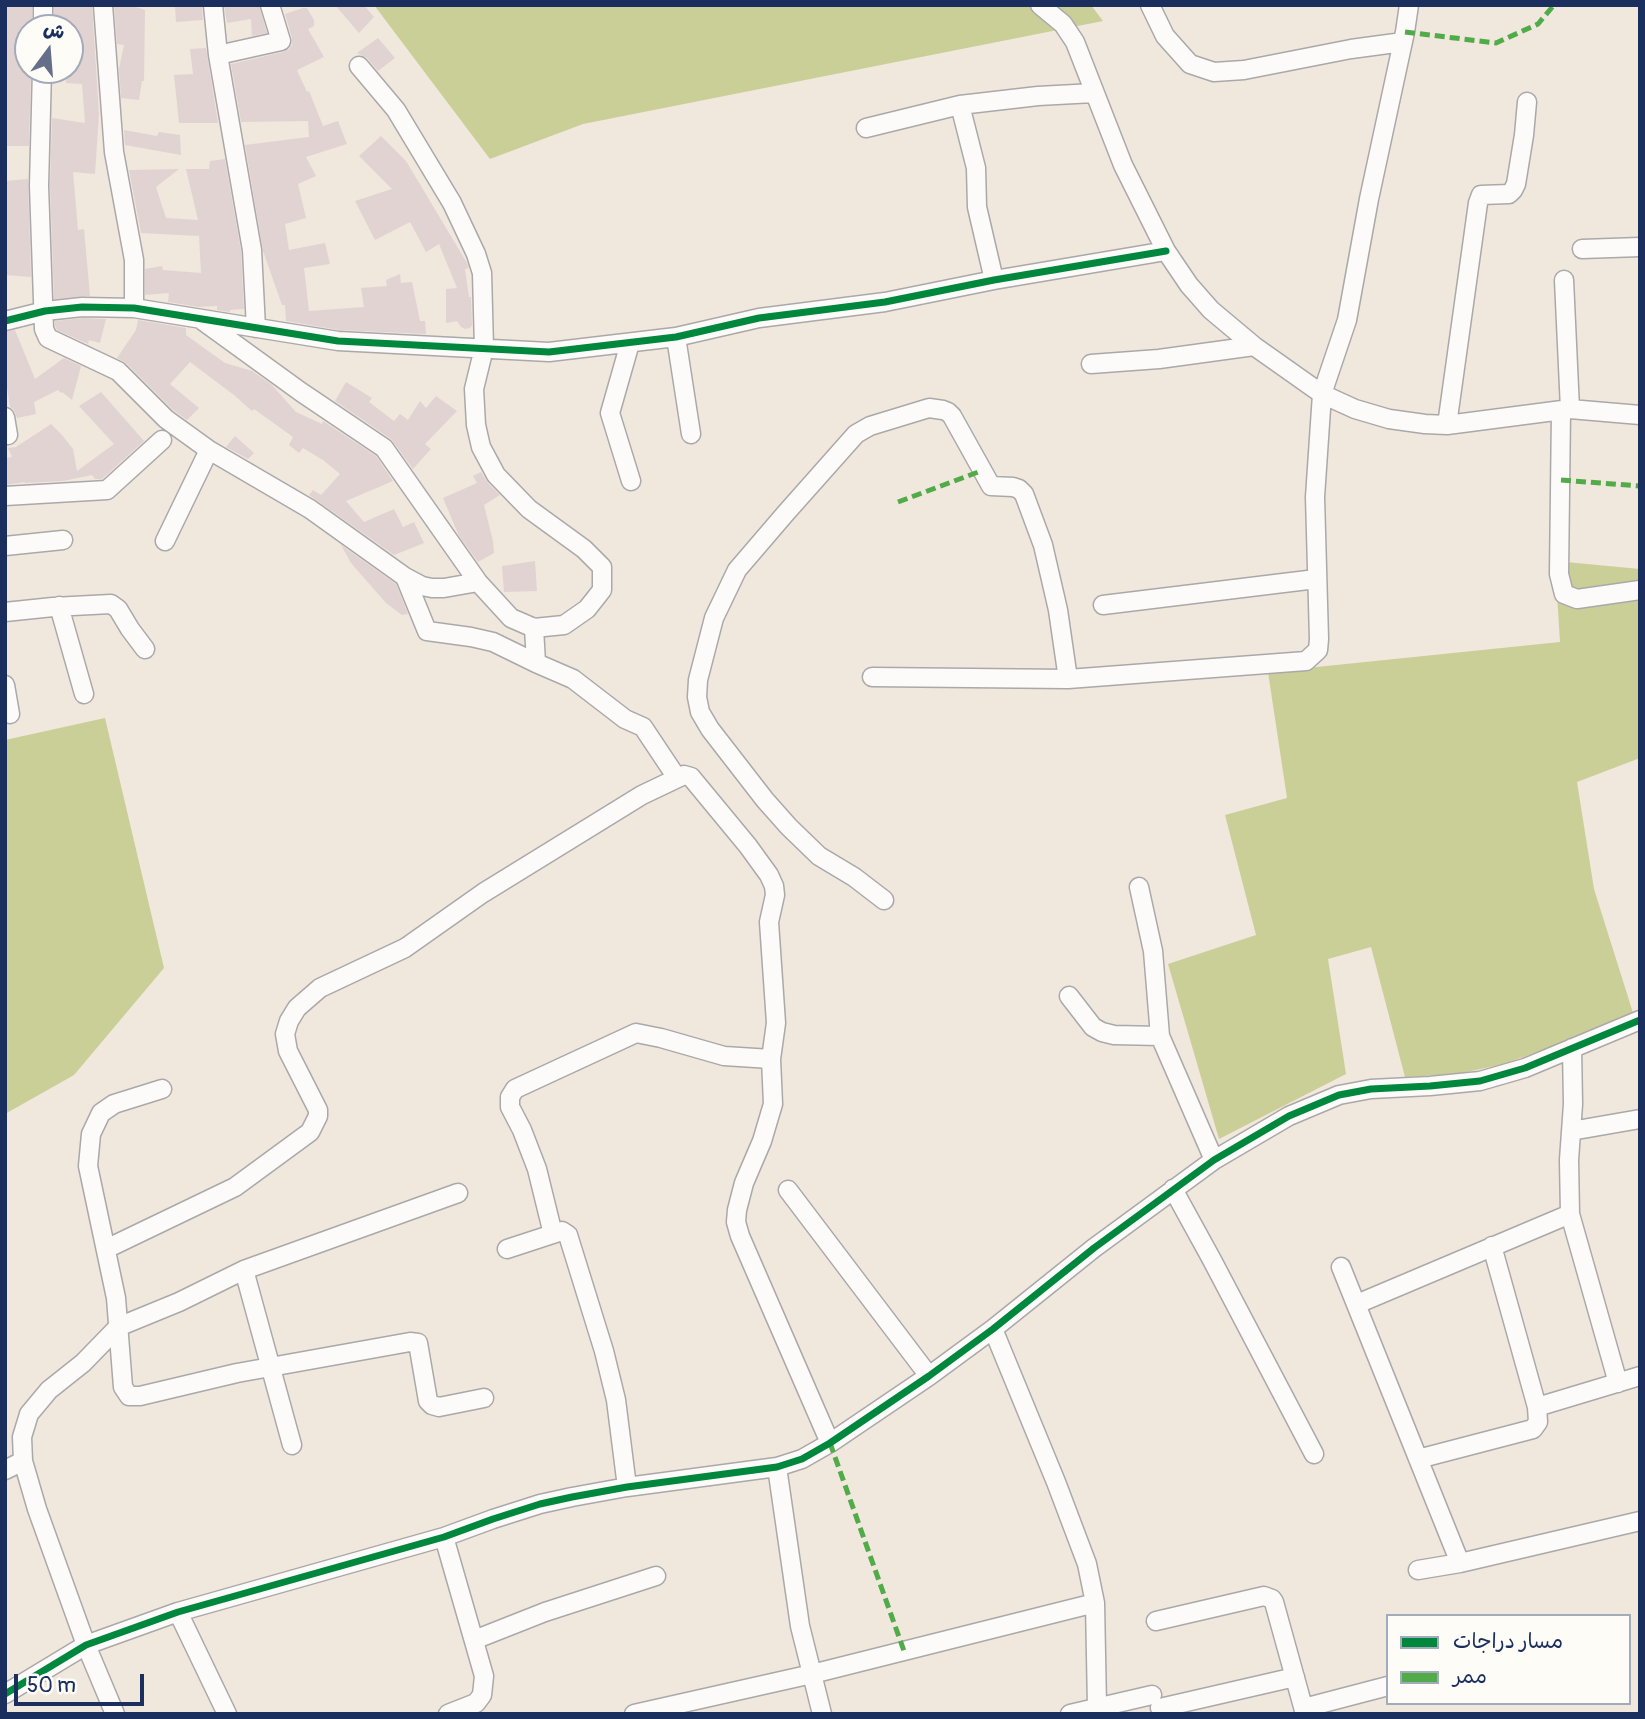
<!DOCTYPE html>
<meta charset="utf-8">
<style>
body{margin:0}
#map{position:relative;width:1645px;height:1719px;overflow:hidden;background:#f0e7dd;font-family:Pangolin,"Playpen Sans Arabic",sans-serif}
canvas{display:block}
.frame{position:absolute;inset:0;border:7px solid #1b2f5e;pointer-events:none}
.legend{position:absolute;left:1386px;top:1614px;width:245px;height:91px;box-sizing:border-box;background:#fdfcf7;border:2px solid #a3aaba;margin:0;padding:9px 12px;list-style:none;font-size:21px;color:#1b2f5e}
.legend li{display:flex;align-items:center;gap:14px;height:35px}
.legend b{width:35px;border:2px solid #a3aaba}
.north{position:absolute;left:14px;top:14px;width:70px;height:70px;box-sizing:border-box;background:#fdfcf7;border:2px solid #a3aaba;border-radius:50%;rotate:16deg;font-size:19px;font-weight:700;line-height:28px;text-align:center;color:#1b2f5e}
.north::after{content:'';display:block;margin:auto;width:24px;height:32px;background:#666f8a;clip-path:polygon(50% 0,100% 100%,50% 72%,0 100%)}
.scale{position:absolute;left:14px;top:1674px;width:130px;height:32px;box-sizing:border-box;border:4px solid #1b2f5e;border-top:0;padding-left:9px;font-size:21px;line-height:24px;white-space:nowrap;color:#1b2f5e;-webkit-text-stroke:5px #fdfcf7;paint-order:stroke}
</style>
<div id="map">
<canvas width="1645" height="1719"></canvas>
<div class="frame"></div>
<ul class="legend">
<li><b style="height:9px;background:#00873e"></b>مسار دراجات</li>
<li><b style="height:9px;background:#52ab49"></b>ممر</li>
</ul>
<div class="north">ش</div>
<div class="scale">50 m</div>
</div>
<script>
const ctx = document.querySelector('canvas').getContext('2d');
ctx.lineJoin = 'round';
function fillPath(path, color) { ctx.fillStyle = color; ctx.fill(path, 'evenodd'); }
const poly = rows => new Path2D(rows.map(r => 'M' + r).join(''));
function stroke(path, color, width, dash) { ctx.strokeStyle = color; ctx.lineWidth = width; ctx.lineCap = dash ? 'butt' : 'round'; ctx.setLineDash(dash || []); ctx.stroke(path); }
const green = poly([
 [374,5,1091,5,1103,21,583,124,490,159],
 [1555,561,1640,569,1640,758,1577,782,1594,889,1634,1016,1504,1064,1457,1074,1405,1077,1371,947,1328,959,1346,1074,1219,1139,1168,964,1256,935,1225,815,1287,798,1268,672,1560,642],
 [105,718,164,968,74,1075,5,1114,5,740]
]);
const building = poly([
 [5,5,32,5,32,28,28,28,28,72,31,72,29,146,5,146],
 [54,5,92,5,99,114,95,174,73,172,78,230,84,229,90,296,54,299,50,186,52,118,85,123,82,84,66,83,67,70,70,70,70,28,54,28],
 [114,5,130,5,145,10,144,81,142,81,139,100,121,98,119,69,124,45,117,44],
 [175,5,202,5,203,20,176,22],
 [224,5,259,5,267,33,252,36,251,19,227,23],
 [335,5,364,5,374,17,359,33],
 [303,8,307,8,314,20,314,26,308,29,324,57,297,70,307,92,309,91,323,126,338,121,347,144,306,157,316,176,298,184,306,218,285,224,289,250,325,243,330,264,304,268,309,311,364,307,361,288,387,286,386,280,400,274,401,283,412,282,420,321,425,321,426,334,339,330,286,321,285,305,282,305,263,251,245,145,309,137,308,121,241,122,231,64,283,52,288,50,292,45,292,38,285,14],
 [378,38,395,58,378,71,367,58,357,53],
 [206,48,218,123,179,123,174,75,193,74,190,49],
 [124,130,157,136,159,132,180,135,181,155,125,145],
 [381,136,406,161,467,263,469,268,465,269,469,297,471,297,472,325,470,328,465,329,461,327,457,321,446,323,446,289,457,288,439,244,426,252,410,222,375,240,355,201,392,189,359,156],
 [225,159,241,251,244,309,230,310,230,312,217,310,217,306,199,307,168,302,169,293,145,295,145,269,162,266,163,270,201,273,199,236,141,233,129,170,179,169,156,187,166,218,198,220,186,169,209,169,210,161],
 [28,179,31,277,5,275,5,181],
 [83,318,106,319,100,343,89,340,88,344,57,330,55,326,55,321],
 [138,320,186,328,186,335,225,363,252,371,271,384,296,412,322,424,323,421,376,456,393,481,346,501,364,522,394,509,403,527,414,522,424,543,394,555,309,495,313,490,321,495,340,474,323,460,303,448,299,453,289,445,293,437,254,409,252,411,234,395,190,362,170,384,199,408,187,420,173,410,126,363,117,358,136,330],
 [15,330,35,379,64,358,81,366,72,400,62,392,61,393,58,390,34,402,36,414,17,418,14,410,10,407,5,375,5,332],
 [346,382,372,398,369,402,394,421,400,414,408,420,420,401,426,408,436,396,457,411,425,444,431,449,413,469,391,439,335,401],
 [101,392,144,441,102,479,95,479,92,475,63,481,25,483,25,482,5,485,5,458,12,457,8,448,16,447,51,424,62,435,73,449,77,471,114,444,79,406],
 [235,436,254,453,248,459,226,447],
 [481,472,488,483,500,495,484,505,493,541,494,553,478,562,459,536,443,498,477,483,473,476],
 [341,545,396,584,408,614,402,615,386,603,351,563],
 [535,561,537,591,504,592,502,566]
]);
const street = poly([
 [103,5,114,152,134,260,134,308],
 [213,5,218,55,252,250,256,328],
 [1040,5,1063,24,1075,42,1123,165,1166,251,1189,285,1211,310,1254,346,1322,394,1355,409,1389,419,1425,424,1447,425,1570,409,1640,415],
 [1150,5,1165,36,1190,64,1214,72,1244,70,1351,49,1403,42],
 [43,28,43,5],
 [218,55,281,41,270,5],
 [42,70,39,186,44,329,48,338,118,371,166,419,209,450,310,509,405,577,422,586,432,588,444,588,478,582],
 [960,105,976,168,977,207,994,280],
 [866,128,960,105,1038,96,1094,93],
 [1582,249,1640,247],
 [1564,280,1570,409],
 [5,321,45,311,82,307,134,308,338,341,549,352,676,337,759,318,885,302,994,280,1166,251],
 [203,321,301,392,384,448,478,582,511,618,534,628,564,625,587,609,602,590,602,567,584,549,529,509,496,475,481,447,476,425,474,389,484,348,482,273,476,254,452,203,396,110,359,66],
 [676,337,691,434],
 [630,343,610,413,631,481],
 [1091,364,1159,359,1254,346],
 [1561,411,1559,574,1564,594,1577,599,1640,590],
 [5,417,8,435],
 [1447,425,1478,203,1481,195,1509,194,1513,190,1516,184,1524,135,1527,102],
 [5,496,107,490,162,440],
 [165,541,209,450],
 [5,546,63,540],
 [405,577,427,631,471,637,493,642,536,663],
 [1103,605,1316,579],
 [59,606,84,694],
 [5,612,53,607,111,604,118,609,130,629,145,649],
 [534,628,536,663,573,679,625,719,643,727,677,778],
 [872,677,1068,679,1306,661,1318,650,1319,639,1315,497,1322,394,1347,320,1369,199,1405,32,1409,5],
 [5,685,10,714],
 [1139,887,1153,951,1160,1036,1214,1160],
 [884,900,854,877,819,856,789,827,765,800,710,729,700,712,697,697,698,680,714,618,737,570,785,514,856,434,870,426,929,408,943,410,948,412,952,416,991,486,1013,487,1019,489,1024,494,1043,545,1058,610,1068,679],
 [1069,996,1093,1027,1102,1032,1114,1035,1160,1036],
 [1572,1048,1573,1104,1569,1160,1570,1214,1618,1383],
 [162,1089,114,1104,101,1113,91,1134,88,1166,116,1298,123,1387,129,1396,140,1396,237,1373,410,1342,418,1343,428,1401,432,1405,439,1407,484,1398],
 [1571,1131,1640,1119],
 [1173,1189,1212,1260,1314,1454],
 [788,1190,929,1376],
 [553,1234,537,1169,522,1130,510,1107,510,1097,515,1089,636,1033,661,1038,724,1056,771,1059,773,1104,762,1141,744,1183,737,1210,736,1222,740,1236,830,1443],
 [106,1249,235,1187,310,1132,318,1116,318,1110,288,1051,285,1034,289,1021,297,1008,320,988,405,948,483,893,642,795,684,775,691,777,748,846,769,875,774,886,775,895,769,922,776,1023,771,1059],
 [507,1249,562,1231,568,1235,604,1351,616,1400,627,1487],
 [1341,1267,1460,1563],
 [244,1270,292,1445],
 [1357,1304,1570,1214],
 [993,1329,1056,1482,1087,1564,1095,1603,1097,1707],
 [1537,1407,1640,1376],
 [1418,1459,1533,1429,1538,1422,1537,1407,1492,1246],
 [777,1467,800,1626,822,1714],
 [5,1470,23,1461],
 [444,1537,484,1676,482,1695,476,1703,448,1714],
 [1418,1570,1460,1563,1640,1521],
 [178,1612,227,1714],
 [1156,1621,1264,1596,1272,1599,1274,1602,1305,1714],
 [474,1640,545,1612,656,1576],
 [5,1694,86,1645,178,1612,444,1537,493,1519,540,1504,572,1497,627,1487,777,1467,802,1459,830,1443,929,1376,993,1329,1094,1248,1214,1160,1289,1116,1339,1095,1371,1089,1430,1086,1480,1081,1525,1068,1640,1020],
 [1160,1708,1295,1677],
 [1304,1708,1388,1686],
 [115,1714,86,1645,37,1509,23,1461,22,1437,29,1414,49,1390,83,1363,118,1327,179,1302,244,1270,458,1193],
 [634,1714,812,1674,1095,1603],
 [1070,1714,1152,1695]
]);
const quiet = poly([
 [1405,32,1496,43,1538,24,1554,5],
 [1561,480,1640,486],
 [898,502,981,471],
 [830,1443,904,1651]
]);
const cycleway = poly([
 [5,321,45,311,82,307,134,308,338,341,549,352,676,337,759,318,885,302,994,280,1166,251],
 [5,1694,86,1645,178,1612,444,1537,493,1519,540,1504,572,1497,627,1487,777,1467,802,1459,830,1443,929,1376,993,1329,1094,1248,1214,1160,1289,1116,1339,1095,1371,1089,1430,1086,1480,1081,1525,1068,1640,1020]
]);
fillPath(green, '#cacf98');
fillPath(building, '#e2d3d3');
stroke(street, '#aba8a9', 21);
stroke(street, '#fdfbfa', 18);
stroke(quiet, '#52ab49', 5, [10, 5]);
stroke(cycleway, '#00873e', 7);
</script>
